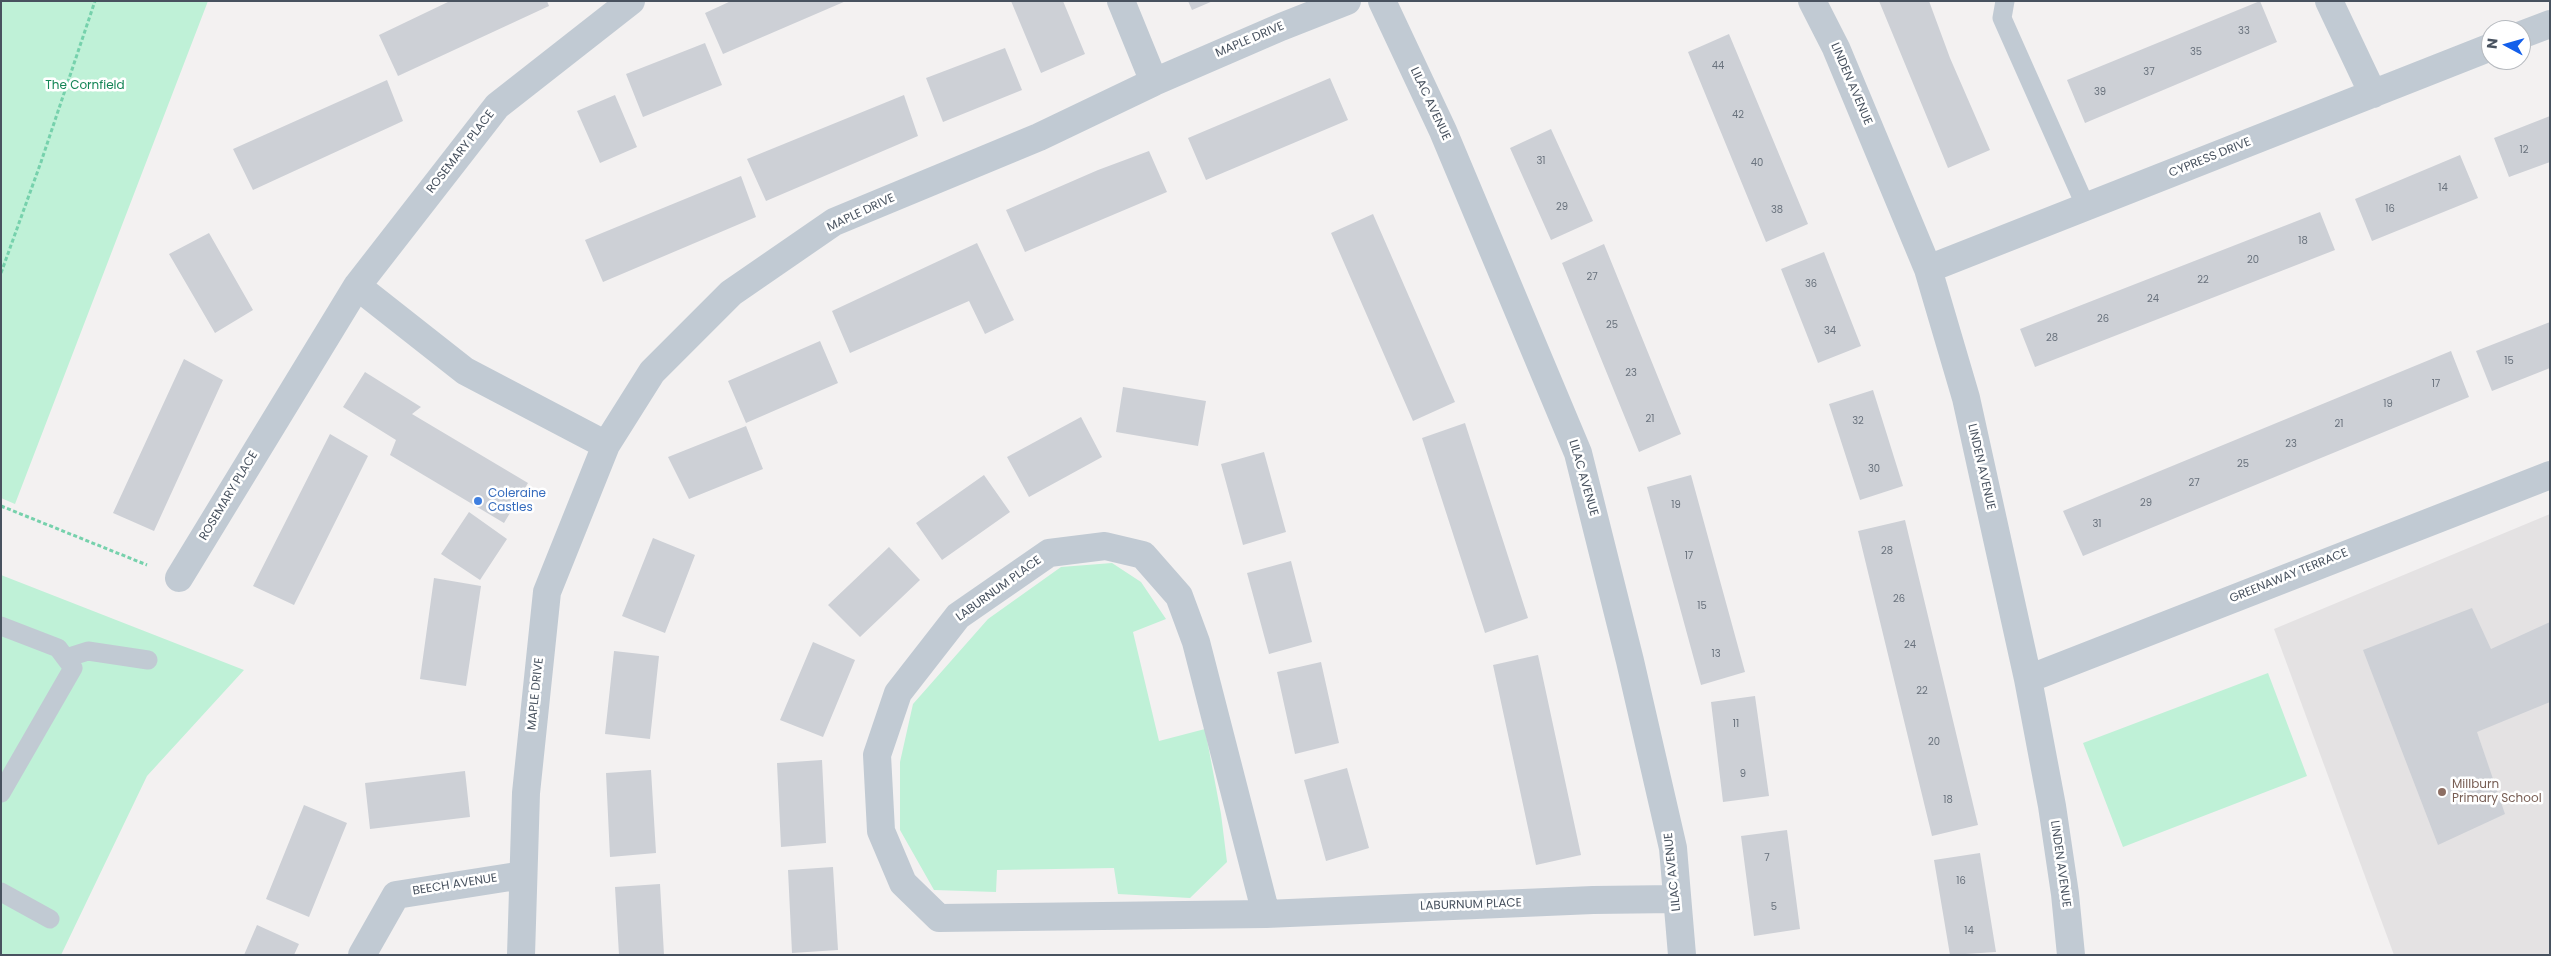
<!DOCTYPE html>
<style>
body{margin:0}
#map{position:relative;width:2551px;height:956px;overflow:hidden;background:#f3f1f1;font-family:Poppins,sans-serif}
canvas{display:block}
.frame{position:absolute;inset:0;border:2px solid #48525f;pointer-events:none}
.north{position:absolute;left:2481px;top:20px;width:50px;height:50px;box-sizing:border-box;background:#fff;border:1px solid #b6babf;border-radius:50%;rotate:276deg;font-size:14px;font-weight:700;line-height:20px;text-align:center;color:#48525f}
.north::after{content:'';display:block;margin:auto;width:18px;height:22px;background:#135feb;clip-path:polygon(50% 0,100% 100%,50% 72%,0 100%)}
</style>
<div id="map">
<canvas width="2551" height="956"></canvas>
<div class="frame"></div>
<div class="north">N</div>
</div>
<script>
const ctx = document.querySelector('canvas').getContext('2d');
ctx.lineJoin = 'round';
function fillPath(path, color) { ctx.fillStyle = color; ctx.fill(path, 'evenodd'); }
const poly = rows => new Path2D(rows.map(r => 'M' + r).join(''));
function stroke(path, color, width, dash) { ctx.strokeStyle = color; ctx.lineWidth = width; ctx.lineCap = dash ? 'butt' : 'round'; ctx.setLineDash(dash || []); ctx.stroke(path); }
function label(font, color, halo, rows, align = 'center') {
  ctx.font = font + ' Poppins,sans-serif'; ctx.lineWidth = 5; ctx.setLineDash([]); ctx.textBaseline = 'middle'; ctx.strokeStyle = halo; ctx.fillStyle = color; for (const [text, x, y, turn = 0] of rows) {
    ctx.save(); ctx.translate(x, y); ctx.rotate((+turn || 0) * Math.PI / 180); ctx.textAlign = isNaN(turn) ? turn : align; if (halo) ctx.strokeText(text, 0, 0); ctx.fillText(text, 0, 0); ctx.restore();
  }
}
const education = poly([
 [2550,514,2550,955,2394,955,2274,629]
]);
const green = poly([
 [1,1,208,1,15,504,1,498],
 [1112,563,1141,582,1166,619,1133,632,1159,741,1205,729,1221,814,1227,862,1190,898,1118,894,1114,868,997,870,996,892,934,890,900,830,900,762,913,704,988,619,1061,567],
 [1,575,244,670,147,776,61,955,1,955],
 [2268,673,2307,776,2123,847,2083,743]
]);
const building = poly([
 [450,1,547,1,549,6,398,76,379,35],
 [731,1,846,1,723,54,705,13],
 [1011,1,1063,1,1085,54,1041,73],
 [1188,1,1213,1,1192,10],
 [1879,1,1929,1,1950,58,1990,150,1948,168],
 [2260,1,2277,42,2085,123,2067,80],
 [1729,34,1808,224,1766,242,1688,52],
 [705,43,722,85,643,117,626,74],
 [1005,48,1022,90,943,122,926,78],
 [1330,78,1348,120,1206,180,1188,138],
 [387,80,403,121,253,190,233,149],
 [615,95,637,147,600,163,577,111],
 [904,95,918,136,766,201,747,159],
 [2550,116,2550,162,2509,177,2494,138],
 [1551,129,1593,221,1551,240,1510,148],
 [1149,151,1167,192,1025,252,1006,210,1098,170],
 [2460,155,2478,198,2372,241,2355,199],
 [741,176,756,217,603,282,585,240],
 [2320,212,2335,250,2035,367,2020,329],
 [1373,214,1455,402,1413,421,1331,233],
 [209,233,253,310,215,333,169,254],
 [977,243,1014,320,985,334,969,301,850,353,832,311],
 [1604,244,1681,434,1639,452,1562,263],
 [1824,252,1861,346,1818,363,1781,269],
 [2550,322,2550,368,2492,391,2476,351],
 [820,341,838,383,746,423,728,381],
 [2451,351,2469,397,2083,556,2063,511],
 [184,359,223,380,154,531,113,513],
 [365,372,421,407,412,414,528,483,504,523,390,455,396,440,343,407],
 [1123,387,1206,401,1198,446,1116,432],
 [1873,390,1903,486,1860,500,1829,404],
 [1081,417,1102,457,1029,497,1007,457],
 [1465,423,1528,618,1485,633,1422,438],
 [746,426,763,469,689,499,668,457],
 [330,434,368,456,294,605,253,586],
 [1264,452,1286,532,1243,545,1221,464],
 [984,475,1010,512,942,560,916,523],
 [1691,475,1745,672,1701,685,1647,487],
 [469,512,507,539,480,580,441,554],
 [1905,520,1978,825,1932,836,1858,531],
 [653,538,695,555,665,633,622,616],
 [889,547,920,580,860,637,828,605],
 [1291,561,1312,642,1269,654,1247,573],
 [434,578,481,586,466,686,420,679],
 [2472,608,2491,649,2550,622,2550,702,2477,732,2505,814,2438,845,2363,650],
 [813,642,855,660,823,737,780,720],
 [614,651,659,656,650,739,605,734],
 [1538,655,1581,855,1536,865,1493,665],
 [1321,662,1339,743,1295,754,1277,672],
 [1755,696,1769,796,1723,802,1711,702],
 [822,760,826,843,781,847,777,763],
 [1347,768,1369,848,1326,861,1304,780],
 [651,770,656,853,610,857,606,773],
 [465,771,470,817,370,829,365,783],
 [304,805,347,823,309,917,266,899],
 [1787,830,1800,929,1754,936,1741,836],
 [1980,853,1996,952,1950,955,1934,860],
 [833,867,838,950,792,953,788,870],
 [660,884,664,955,619,955,615,887],
 [257,925,299,944,294,955,244,955]
]);
const path = poly([
 [1,273,41,162,95,1],
 [1,506,147,565]
]);
const service = poly([
 [2005,1,2002,18,2086,207],
 [1,626,58,648,73,668,1,793],
 [66,658,88,651,148,660],
 [1,892,50,919]
]);
const minor = poly([
 [1121,1,1154,82],
 [1382,1,1443,131,1578,453,1630,661,1673,848,1682,955],
 [1812,1,1836,48,1928,269,1966,398,2028,679,2052,806,2065,894,2071,955],
 [2329,1,2373,94],
 [2521,35,2550,24],
 [1928,269,2491,47],
 [357,286,465,371,606,445],
 [179,578,357,286,497,106,631,1],
 [2028,679,2550,475],
 [1266,914,1196,642,1179,596,1143,555,1105,546,1049,553,958,616,898,693,877,755,881,831,903,883,939,918,1266,914,1593,900,1676,899],
 [362,955,396,895,523,875],
 [521,955,526,793,547,592,606,445,652,372,731,293,834,222,1039,137,1154,82,1281,27,1347,1]
]);
const markers = [
 [478,501,5,"#3f7fe0"],
 [2442,792,5,"#8d6e63"]
];
const numberNames = [
 ["33",2244,31],
 ["35",2196,52],
 ["44",1718,66],
 ["37",2149,72],
 ["39",2100,92],
 ["42",1738,115],
 ["12",2524,150],
 ["31",1541,161],
 ["40",1757,163],
 ["14",2443,188],
 ["29",1562,207],
 ["16",2390,209],
 ["38",1777,210],
 ["18",2303,241],
 ["20",2253,260],
 ["27",1592,277],
 ["22",2203,280],
 ["36",1811,284],
 ["24",2153,299],
 ["26",2103,319],
 ["25",1612,325],
 ["34",1830,331],
 ["28",2052,338],
 ["15",2509,361],
 ["23",1631,373],
 ["17",2436,384],
 ["19",2388,404],
 ["21",1650,419],
 ["32",1858,421],
 ["21",2339,424],
 ["23",2291,444],
 ["25",2243,464],
 ["30",1874,469],
 ["27",2194,483],
 ["29",2146,503],
 ["19",1676,505],
 ["31",2097,524],
 ["28",1887,551],
 ["17",1689,556],
 ["26",1899,599],
 ["15",1702,606],
 ["24",1910,645],
 ["13",1716,654],
 ["22",1922,691],
 ["11",1736,724],
 ["20",1934,742],
 ["9",1743,774],
 ["18",1948,800],
 ["7",1767,858],
 ["16",1961,881],
 ["5",1774,907],
 ["14",1969,931]
];
const streetNames = [
 ["MAPLE DRIVE",1250,40,-23],
 ["LINDEN AVENUE",1851,84,67],
 ["LILAC AVENUE",1430,104,65],
 ["ROSEMARY PLACE",461,152,-52],
 ["CYPRESS DRIVE",2210,158,-22],
 ["MAPLE DRIVE",861,213,-25],
 ["LINDEN AVENUE",1981,467,77],
 ["LILAC AVENUE",1583,478,74],
 ["ROSEMARY PLACE",229,496,-59],
 ["GREENAWAY TERRACE",2289,576,-22],
 ["LABURNUM PLACE",999,589,-36],
 ["MAPLE DRIVE",536,694,-84],
 ["LINDEN AVENUE",2060,864,82],
 ["LILAC AVENUE",1673,872,-96],
 ["BEECH AVENUE",455,885,-9],
 ["LABURNUM PLACE",1471,905,-2]
];
const parkNames = [
 ["The Cornfield",85,86]
];
const shopNames = [
 ["Coleraine",488,494],
 ["Castles",488,508]
];
const educationNames = [
 ["Millburn",2452,785],
 ["Primary School",2452,799]
];
fillPath(education, '#e4e2e3');
fillPath(green, '#bff1d7');
fillPath(building, '#cdd0d6');
stroke(path, '#76d1ac', 3, [4, 2.5]);
stroke(service, '#c1cad3', 19);
stroke(minor, '#c1cad3', 28);
for (const [x, y, r, color] of markers) { const dot = new Path2D(); dot.arc(x, y, r, 0, 2 * Math.PI); ctx.fillStyle = color; ctx.fill(dot); stroke(dot, '#fff', 2); }
label('10px', '#69727d', null, numberNames);
label('12px', '#48525f', '#fff', streetNames);
label('12px', '#148556', '#fff', parkNames);
label('12px', '#366cbe', '#fff', shopNames, 'left');
label('12px', '#785e54', '#fff', educationNames, 'left');
</script>
